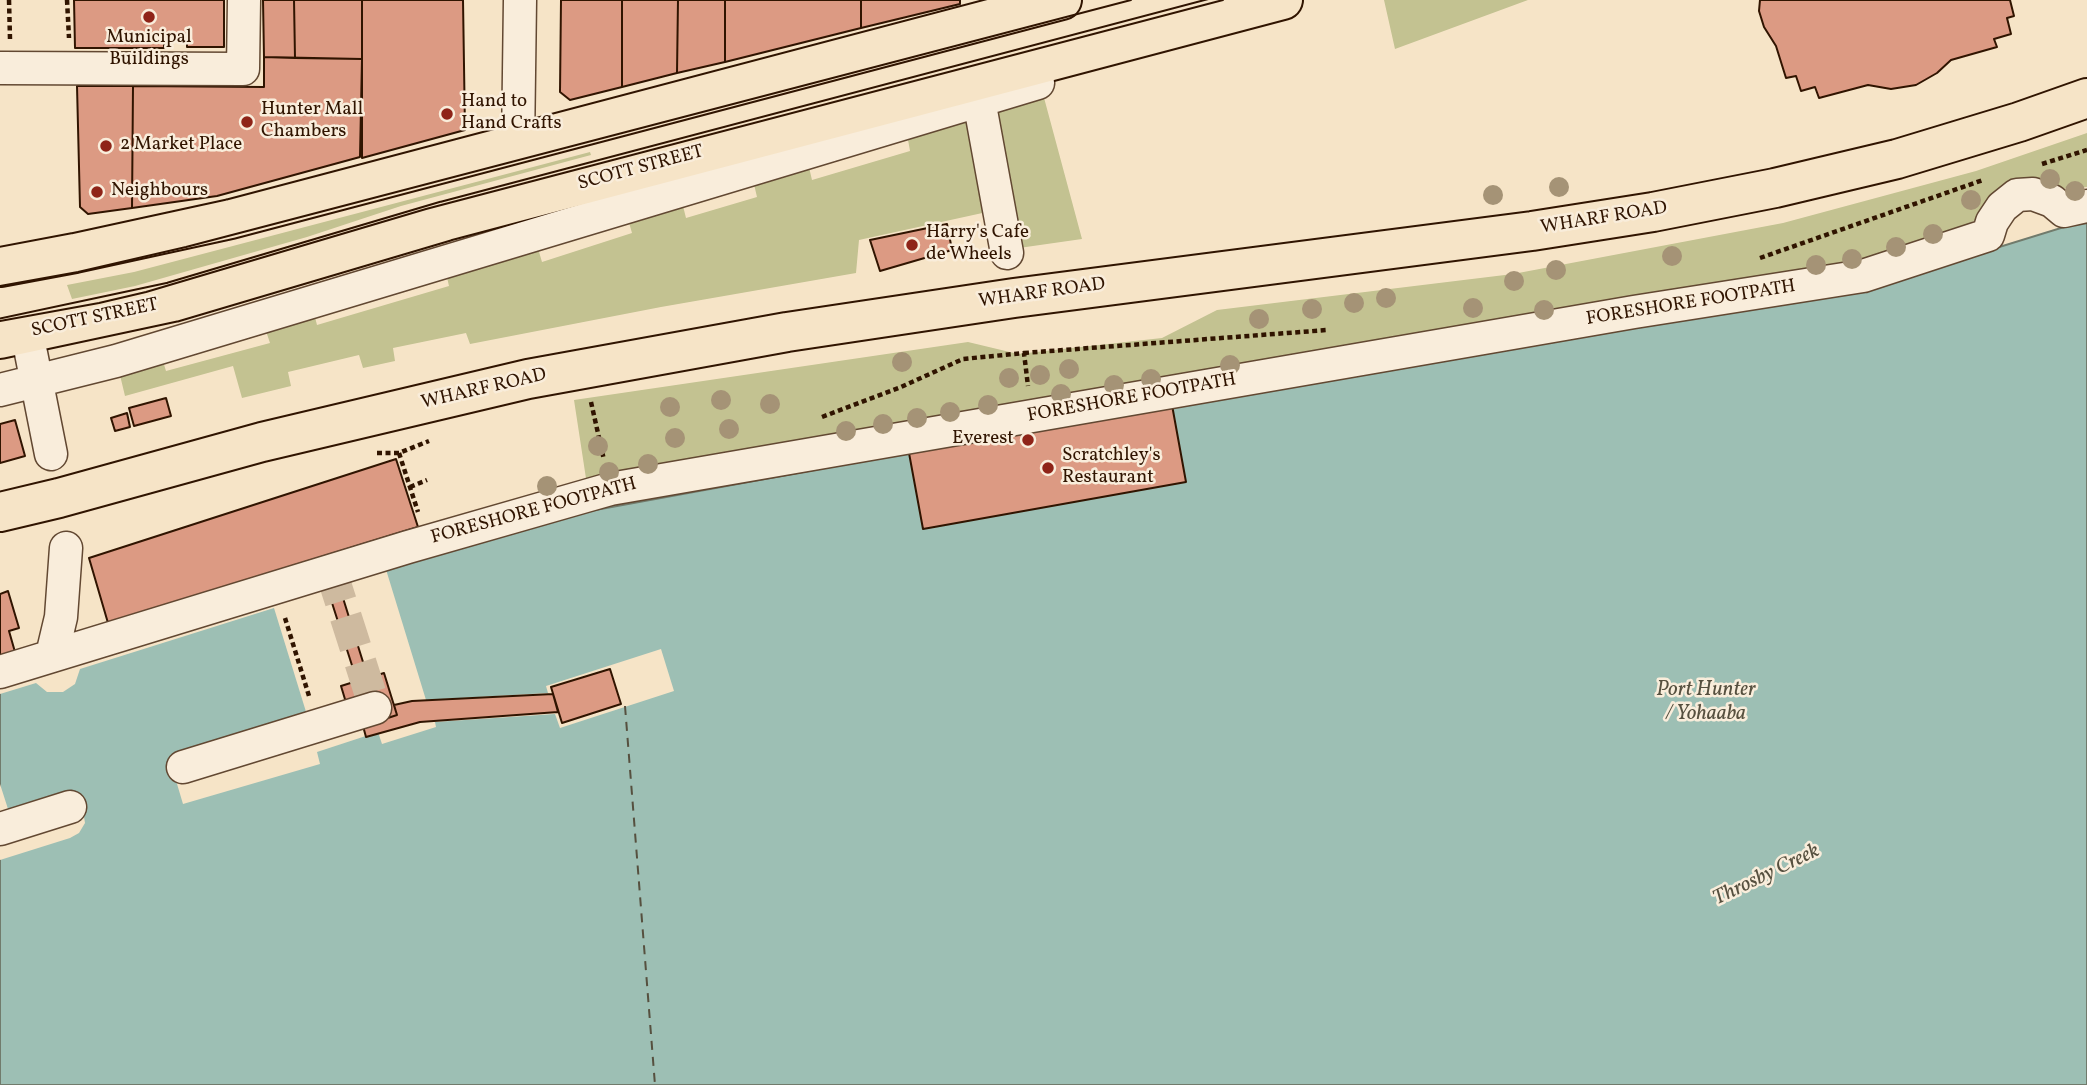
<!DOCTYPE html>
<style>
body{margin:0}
canvas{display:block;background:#f6e4c7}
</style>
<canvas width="2087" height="1085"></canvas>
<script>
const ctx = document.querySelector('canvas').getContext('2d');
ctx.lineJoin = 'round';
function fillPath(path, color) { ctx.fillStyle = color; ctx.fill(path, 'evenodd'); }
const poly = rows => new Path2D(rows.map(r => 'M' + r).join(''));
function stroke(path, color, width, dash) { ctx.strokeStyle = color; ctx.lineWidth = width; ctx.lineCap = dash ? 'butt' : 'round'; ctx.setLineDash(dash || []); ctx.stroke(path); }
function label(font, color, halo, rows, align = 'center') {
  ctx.font = font + ' Vollkorn,serif'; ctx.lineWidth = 5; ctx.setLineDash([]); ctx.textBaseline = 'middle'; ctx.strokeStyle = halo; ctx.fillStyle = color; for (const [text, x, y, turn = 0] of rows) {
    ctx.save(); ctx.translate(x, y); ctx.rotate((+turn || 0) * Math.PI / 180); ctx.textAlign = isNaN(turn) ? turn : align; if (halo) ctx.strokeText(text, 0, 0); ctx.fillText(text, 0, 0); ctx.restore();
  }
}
const green = poly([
 [1384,0,1528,0,1395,49],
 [1043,94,1082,239,1019,248,994,108],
 [971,115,987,212,859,240,856,273,661,307,470,344,466,333,393,348,395,361,363,368,359,355,288,372,291,386,242,398,233,366,125,396,119,371,162,358,166,371,270,343,265,328,314,313,317,325,449,286,446,273,537,245,542,262,632,233,628,219,682,202,686,218,757,197,753,180,808,163,812,180,910,151,907,134],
 [2087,133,2087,187,2029,191,1931,244,1902,257,587,485,574,400,968,342,1018,354,1162,338,1217,310,1513,274,1783,223,1976,171],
 [590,152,591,155,401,206,307,237,135,286,72,299,67,285,134,272]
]);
const water = poly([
 [2087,220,2087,1085,0,1085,0,689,546,519,1093,419,1860,290,2087,220]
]);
const pier = poly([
 [384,563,426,700,548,693,546,686,661,649,674,691,560,728,555,714,435,722,436,727,382,744,378,732,317,752,320,764,183,804,169,757,307,715,274,608,80,669,75,684,63,692,47,692,36,683,0,694,0,685],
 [0,784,8,809,58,793,66,794,82,804,85,823,79,833,70,838,0,860]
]);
const ferry = poly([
 [625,706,655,1085]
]);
const building = poly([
 [74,0,224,0,224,47,187,47,187,34,164,34,164,48,75,48,74,0],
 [263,0,294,0,295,58,264,57,263,0],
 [294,0,362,0,362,59,295,58,294,0],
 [362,0,463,0,465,130,362,158,362,0],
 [561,0,622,0,622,87,570,100,560,92,561,0],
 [622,0,678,0,677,73,622,87,622,0],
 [678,0,725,0,725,62,677,73,678,0],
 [725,0,861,0,861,28,725,62,725,0],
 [861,0,960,0,960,4,861,28,861,0],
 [1760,0,2010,0,2014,16,2007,18,2011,34,1994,39,1997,47,1951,60,1937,73,1916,85,1891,89,1868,85,1819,98,1815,87,1801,91,1796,76,1786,78,1776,46,1764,27,1759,11,1760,0],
 [264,57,362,59,360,157,217,196,132,208,133,86,264,87,264,57],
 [77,86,133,86,132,208,88,214,80,207,77,86],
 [947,224,952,250,880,271,870,240,947,224],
 [166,398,171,416,134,426,129,408,166,398],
 [1172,405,1186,482,923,529,909,453,1172,405],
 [127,413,130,427,115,431,111,418,127,413],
 [15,420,25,456,0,463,0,424,15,420],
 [396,459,418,527,108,623,89,558,396,459],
 [333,566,368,678,384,673,397,715,354,729,341,686,357,681,325,581,333,566],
 [8,591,19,628,9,631,17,659,0,664,0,594,8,591],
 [610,669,621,704,562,723,551,687,610,669],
 [553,694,558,712,420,722,366,737,363,726,397,715,394,705,412,701,553,694]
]);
const minorTunnel = poly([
 [331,571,375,708]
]);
const path = poly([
 [9,0,10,39],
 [67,0,69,38],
 [2042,164,2087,150],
 [1760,258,1983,180],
 [1024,353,1327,330],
 [591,402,604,460],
 [822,417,901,387,963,359,1024,353,1028,386],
 [377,453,399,453,429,441],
 [399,453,418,512],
 [410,487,427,480],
 [285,618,309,696]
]);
const minor = poly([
 [0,68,243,69,244,0],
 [977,89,1007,253],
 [518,145,520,0],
 [31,353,51,454],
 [0,390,116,361,1038,83],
 [52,655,61,617,66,548],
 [0,672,408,547,610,489,1634,312,1863,276,1988,235,1992,222,2002,207,2017,195,2033,194,2052,201,2064,211,2087,206],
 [183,767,375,708],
 [0,829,70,807]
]);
const major = poly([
 [0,267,75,253,231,219,1062,0],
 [0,339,173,302,446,221,1283,0],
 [0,512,59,498,262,442,528,379,787,332,1014,298,1532,231,1653,212,1775,188,1897,159,2019,122,2087,98]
]);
const tram = poly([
 [0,286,78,272,186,247,1131,0],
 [0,321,99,303,146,292,426,209,1223,0]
]);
const trees = [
 [2050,179],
 [1559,187],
 [2075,191],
 [1493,195],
 [1971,200],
 [1933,234],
 [1896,247],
 [1672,256],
 [1852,259],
 [1816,265],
 [1556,270],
 [1514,281],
 [1386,298],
 [1354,303],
 [1473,308],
 [1312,309],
 [1544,310],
 [1259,319],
 [902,362],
 [1230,365],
 [1069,369],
 [1040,375],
 [1009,378],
 [1151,379],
 [1114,385],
 [1061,394],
 [721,400],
 [770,404],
 [988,405],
 [670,407],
 [950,412],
 [917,418],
 [883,424],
 [729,429],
 [846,431],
 [675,438],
 [598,446],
 [648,464],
 [609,472],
 [547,486]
];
const markers = [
 [149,17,7,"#8f2418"],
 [447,114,7,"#8f2418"],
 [247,122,7,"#8f2418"],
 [106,146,7,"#8f2418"],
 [97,192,7,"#8f2418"],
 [912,245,7,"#8f2418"],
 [1028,440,7,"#8f2418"],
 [1048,468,7,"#8f2418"]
];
const poiNames = [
 ["Municipal",149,39,"center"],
 ["Buildings",149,61,"center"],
 ["Hand to",461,103],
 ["Hand Crafts",461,125],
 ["Hunter Mall",261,111],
 ["Chambers",261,133],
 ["2 Market Place",120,146],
 ["Neighbours",111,192],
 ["Harry's Cafe",926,234],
 ["de Wheels",926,256],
 ["Everest",1014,440,"right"],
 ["Scratchley's",1062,457],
 ["Restaurant",1062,479]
];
const streetNames = [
 ["SCOTT STREET",641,169,-15],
 ["WHARF ROAD",1604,219,-9],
 ["WHARF ROAD",1042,294,-8],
 ["FORESHORE FOOTPATH",1691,304,-9],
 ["SCOTT STREET",95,319,-12],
 ["WHARF ROAD",484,390,-13],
 ["FORESHORE FOOTPATH",1132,399,-10],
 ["FORESHORE FOOTPATH",534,512,-15]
];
const waterNames = [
 ["Port Hunter",1706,691],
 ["/ Yohaaba",1706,715],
 ["Throsby Creek",1767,876,-26]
];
fillPath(green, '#c3c291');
fillPath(water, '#9dbfb4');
stroke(water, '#717b6c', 2);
fillPath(pier, '#f6e4c7');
stroke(ferry, '#56503f', 2, [9, 7]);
fillPath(building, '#dc9a83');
stroke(building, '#301400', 2);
stroke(minorTunnel, '#ceba9f', 32, [32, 16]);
stroke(minor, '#624832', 35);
stroke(major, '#301400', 42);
stroke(path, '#301400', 4.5, [5, 3.5]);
stroke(minor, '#f9eddb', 32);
stroke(major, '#f6e4c7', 38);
stroke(tram, '#301400', 2);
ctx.fillStyle = '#a59376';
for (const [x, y] of trees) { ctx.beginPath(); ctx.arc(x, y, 10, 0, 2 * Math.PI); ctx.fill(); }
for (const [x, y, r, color] of markers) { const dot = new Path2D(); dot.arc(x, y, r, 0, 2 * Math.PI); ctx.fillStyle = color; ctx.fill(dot); stroke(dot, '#f9eddb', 2.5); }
label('19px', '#301400', '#f9eddb', poiNames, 'left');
label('19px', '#301400', '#f9eddb', streetNames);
label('italic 21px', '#56503f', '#f9eddb', waterNames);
</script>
